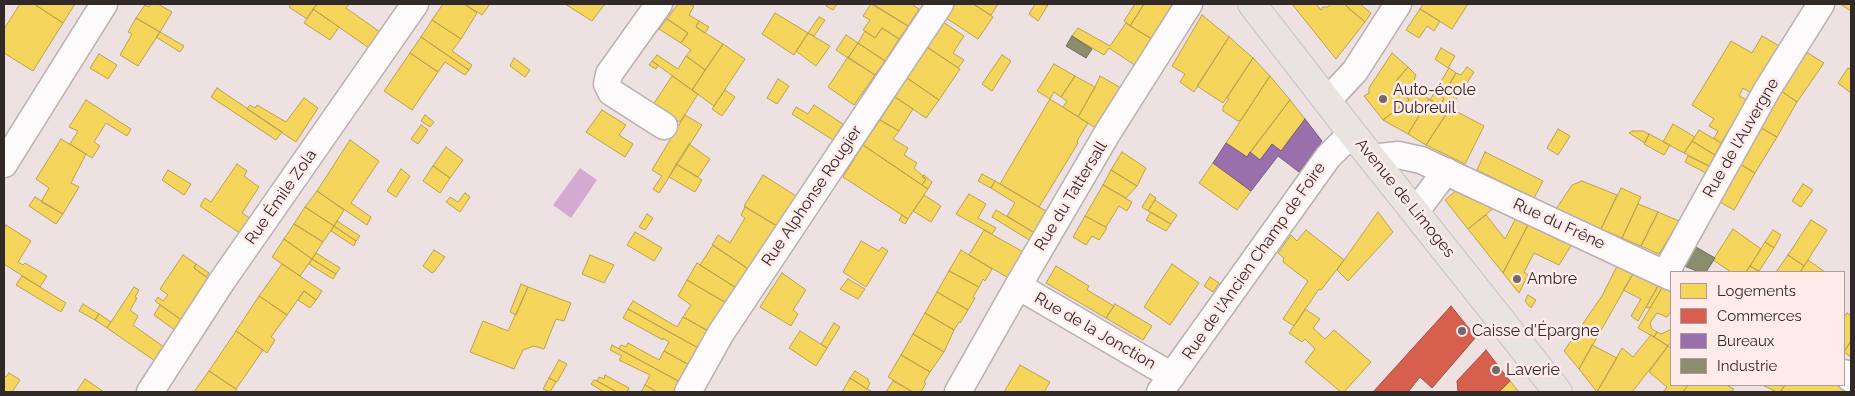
<!DOCTYPE html>
<meta charset="utf-8">
<style>
body{margin:0}
#map{position:relative;width:1855px;height:396px;overflow:hidden;background:#eee1e1;font-family:Raleway,sans-serif}
canvas{display:block}
.frame{position:absolute;inset:0;border:5px solid #312828;pointer-events:none}
.legend{position:absolute;left:1670px;top:271px;width:175px;height:115px;box-sizing:border-box;background:#feebea;border:1px solid #ac9d9c;margin:0;padding:6px 9px;list-style:none;font-size:15px;color:#312828}
.legend li{display:flex;align-items:center;gap:10px;height:25px}
.legend b{width:25px;border:1px solid #ac9d9c}
</style>
<div id="map">
<canvas width="1855" height="396"></canvas>
<div class="frame"></div>
<ul class="legend">
<li><b style="height:14px;background:#f6d55c"></b>Logements</li>
<li><b style="height:14px;background:#d6604d"></b>Commerces</li>
<li><b style="height:14px;background:#9970ab"></b>Bureaux</li>
<li><b style="height:14px;background:#8c8c6e"></b>Industrie</li>
</ul>
</div>
<script>
const ctx = document.querySelector('canvas').getContext('2d');
ctx.lineJoin = 'round';
function fillPath(path, color) { ctx.fillStyle = color; ctx.fill(path, 'evenodd'); }
const poly = rows => new Path2D(rows.map(r => 'M' + r).join(''));
function stroke(path, color, width, dash) { ctx.strokeStyle = color; ctx.lineWidth = width; ctx.lineCap = dash ? 'butt' : 'round'; ctx.setLineDash(dash || []); ctx.stroke(path); }
function label(font, color, halo, rows, align = 'center') {
  ctx.font = font + ' Raleway,sans-serif'; ctx.lineWidth = 5; ctx.setLineDash([]); ctx.textBaseline = 'middle'; ctx.strokeStyle = halo; ctx.fillStyle = color; for (const [text, x, y, turn = 0] of rows) {
    ctx.save(); ctx.translate(x, y); ctx.rotate((+turn || 0) * Math.PI / 180); ctx.textAlign = isNaN(turn) ? turn : align; if (halo) ctx.strokeText(text, 0, 0); ctx.fillText(text, 0, 0); ctx.restore();
  }
}
const water = poly([
 [580,168,597,180,571,218,553,205]
]);
const homes = poly([
 [20,4,34,4,63,23,33,71,4,53,4,29,20,4],
 [34,4,75,4,63,23,34,4],
 [151,4,158,4,172,12,160,32,136,18,145,5,149,7,151,4],
 [291,4,317,4,307,19,289,7,291,4],
 [317,4,349,4,346,8,380,32,369,48,313,9,317,4],
 [443,4,464,4,477,13,461,39,432,20,443,4],
 [464,4,490,4,482,15,464,4],
 [565,4,603,4,604,5,592,21,565,4],
 [678,4,690,4,694,6,689,15,699,21,696,27,723,44,705,70,686,56,691,50,681,43,688,33,667,19,678,4],
 [827,4,837,4,833,10,826,6,827,4],
 [871,4,908,26,899,39,882,28,875,38,863,30,870,20,863,16,871,4],
 [873,4,911,4,919,9,908,26,873,4],
 [955,4,973,4,993,17,978,39,946,18,955,4],
 [973,4,998,4,991,15,973,4],
 [1035,4,1048,5,1038,21,1029,14,1035,4],
 [1135,4,1144,4,1130,26,1124,21,1135,4],
 [1144,4,1171,4,1172,6,1152,39,1130,26,1144,4],
 [1292,4,1316,4,1321,10,1323,7,1328,7,1331,4,1348,4,1346,6,1365,22,1336,59,1292,4],
 [1348,4,1360,4,1371,13,1365,22,1346,6,1348,4],
 [1423,4,1468,4,1452,29,1420,9,1423,4],
 [1840,4,1851,4,1851,11,1840,4],
 [313,9,339,27,330,40,304,23,313,9],
 [1420,9,1440,21,1434,31,1427,26,1419,38,1406,30,1420,9],
 [775,13,808,33,794,55,762,34,775,13],
 [1202,15,1229,37,1194,92,1180,82,1185,74,1172,66,1202,15],
 [819,17,825,20,814,36,808,33,819,17],
 [136,18,160,32,138,66,120,55,132,34,128,32,136,18],
 [667,19,688,33,681,43,659,29,667,19],
 [432,20,461,39,452,51,472,65,469,70,421,37,432,20],
 [699,21,709,27,705,33,696,27,699,21],
 [943,22,964,36,953,53,964,60,958,68,927,47,943,22],
 [1126,23,1152,39,1136,66,1109,48,1104,55,1072,36,1078,28,1110,46,1126,23],
 [882,28,899,39,885,61,858,43,865,31,875,38,882,28],
 [160,32,184,46,180,52,156,37,160,32],
 [808,33,830,46,816,66,796,51,808,33],
 [846,35,858,43,848,58,836,50,846,35],
 [1762,36,1781,47,1751,93,1743,88,1739,96,1747,100,1721,143,1714,138,1718,131,1709,126,1714,119,1692,105,1731,41,1752,53,1762,36],
 [421,37,469,70,465,75,445,62,438,72,410,53,421,37],
 [1229,37,1253,58,1223,103,1197,86,1229,37],
 [858,43,885,61,875,75,848,58,858,43],
 [723,44,745,59,714,106,692,90,723,44],
 [927,47,960,69,939,100,907,78,927,47],
 [1441,48,1455,56,1448,68,1435,59,1441,48],
 [1803,50,1824,63,1797,102,1777,88,1803,50],
 [410,53,438,72,412,110,384,91,410,53],
 [1392,53,1408,67,1396,81,1409,100,1383,120,1364,96,1369,93,1369,88,1392,53],
 [99,54,117,65,108,79,90,68,99,54],
 [657,55,678,69,686,56,705,70,692,90,652,61,657,55],
 [1002,55,1011,61,992,91,982,84,1002,55],
 [848,57,875,75,854,105,828,87,848,57],
 [514,58,530,70,525,77,510,66,514,58],
 [1253,58,1270,76,1241,120,1238,121,1223,111,1223,107,1229,99,1227,98,1253,58],
 [652,61,658,65,656,69,649,65,652,61],
 [1054,64,1075,76,1061,97,1054,92,1050,99,1037,91,1054,64],
 [1408,67,1416,75,1411,88,1429,99,1408,134,1383,120,1409,100,1396,81,1408,67],
 [1467,67,1474,72,1426,145,1408,134,1429,99,1440,105,1444,99,1442,97,1456,73,1461,75,1467,67],
 [1449,68,1456,73,1442,97,1444,99,1440,105,1430,100,1449,68],
 [1848,68,1851,70,1851,93,1838,83,1848,68],
 [672,76,698,94,680,122,653,105,672,76],
 [1075,76,1095,87,1078,117,1063,107,1067,101,1061,97,1075,76],
 [1100,76,1123,89,1099,130,1078,117,1095,87,1100,76],
 [1270,76,1290,100,1247,157,1226,143,1270,76],
 [907,78,939,100,926,118,895,97,907,78],
 [778,79,789,86,777,104,767,98,778,79],
 [217,88,282,132,276,140,211,97,217,88],
 [1777,88,1797,102,1777,137,1756,125,1777,88],
 [725,90,735,97,722,116,712,109,725,90],
 [895,97,913,109,899,131,880,120,895,97],
 [304,98,318,108,296,142,247,109,250,105,255,108,257,105,286,122,304,98],
 [1050,99,1088,123,1077,141,1078,143,1039,207,1000,184,1050,99],
 [86,100,131,129,127,136,106,123,94,142,100,146,92,158,70,144,78,131,69,127,86,100],
 [1290,100,1305,119,1281,151,1272,144,1260,160,1250,152,1290,100],
 [814,105,843,124,833,140,792,114,796,107,808,114,814,105],
 [1450,108,1484,126,1465,164,1426,145,1450,108],
 [602,110,626,125,619,135,633,144,625,157,586,132,602,110],
 [425,115,434,122,430,127,421,121,425,115],
 [685,115,702,125,659,193,653,189,662,176,652,170,685,115],
 [880,120,899,131,893,139,908,148,904,155,917,163,914,168,926,179,922,185,863,145,880,120],
 [1673,124,1695,137,1684,153,1663,142,1673,124],
 [421,125,428,130,418,144,411,139,421,125],
 [1756,125,1777,137,1755,173,1735,161,1756,125],
 [1558,129,1570,136,1558,155,1547,148,1558,129],
 [1699,130,1721,143,1715,155,1692,141,1699,130],
 [1633,131,1643,131,1649,134,1645,143,1629,133,1633,131],
 [1649,134,1670,145,1664,155,1644,144,1649,134],
 [61,139,86,154,71,183,79,187,63,214,41,202,49,188,36,179,61,139],
 [350,140,379,161,351,203,371,217,367,225,317,191,350,140],
 [1692,141,1715,155,1709,166,1684,153,1692,141],
 [689,144,710,159,698,177,676,164,689,144],
 [863,145,928,189,908,219,843,177,863,145],
 [446,147,463,160,450,178,433,166,446,147],
 [1122,152,1146,168,1137,186,1111,170,1122,152],
 [1485,152,1543,181,1534,198,1477,170,1485,152],
 [1688,156,1709,166,1706,173,1685,162,1688,156],
 [1735,161,1755,173,1734,210,1713,198,1735,161],
 [1213,163,1251,191,1237,210,1199,183,1213,163],
 [237,164,247,171,244,176,259,187,242,213,251,219,241,234,200,206,205,198,211,202,237,164],
 [676,164,702,180,695,192,669,177,676,164],
 [433,166,450,178,440,193,423,181,433,166],
 [401,169,410,176,396,197,387,191,401,169],
 [168,170,191,184,184,195,162,180,168,170],
 [1111,170,1137,186,1126,198,1103,185,1111,170],
 [982,174,995,181,991,188,978,181,982,174],
 [763,175,796,196,777,226,744,206,763,175],
 [924,175,932,182,928,189,922,185,926,179,922,177,924,175],
 [995,181,1051,214,1038,235,1007,216,1015,203,991,188,995,181],
 [1582,181,1617,195,1601,229,1556,209,1572,185,1582,181],
 [1803,184,1813,190,1801,207,1792,201,1803,184],
 [1103,185,1132,202,1127,211,1119,206,1106,227,1085,216,1103,185],
 [1621,188,1641,197,1622,238,1601,229,1621,188],
 [1458,189,1495,207,1468,229,1445,200,1458,189],
 [317,191,344,210,334,226,305,207,317,191],
 [465,193,470,197,460,212,446,202,450,197,458,202,465,193],
 [969,194,986,204,978,218,996,228,992,234,956,214,969,194],
 [1150,194,1156,198,1148,211,1142,207,1150,194],
 [924,195,941,206,931,222,913,211,924,195],
 [35,197,63,214,56,224,29,206,35,197],
 [1155,200,1177,215,1171,224,1148,211,1155,200],
 [1638,204,1658,212,1641,246,1622,238,1638,204],
 [305,207,334,226,323,242,294,224,305,207],
 [745,207,777,226,750,270,712,245,718,235,730,243,745,218,741,215,745,207],
 [996,210,1038,235,1034,243,992,217,996,210],
 [1151,212,1171,224,1166,231,1146,220,1151,212],
 [1378,212,1393,232,1348,281,1337,270,1378,212],
 [1658,212,1679,221,1659,254,1641,246,1658,212],
 [647,214,653,218,645,230,639,227,647,214],
 [902,215,908,219,905,224,899,220,902,215],
 [1486,215,1505,239,1517,216,1529,223,1503,273,1468,229,1486,215],
 [1085,216,1107,228,1099,240,1092,236,1086,245,1073,237,1085,216],
 [1811,220,1827,230,1804,266,1788,255,1811,220],
 [337,221,360,236,356,241,334,226,337,221],
 [1529,223,1572,244,1559,265,1534,253,1524,272,1528,275,1519,293,1503,273,1529,223],
 [294,224,323,242,312,259,284,239,294,224],
 [6,225,31,241,18,262,23,265,25,263,47,276,40,287,4,264,4,229,6,225],
 [334,226,356,241,354,246,331,231,334,226],
 [1733,229,1761,249,1746,272,1731,272,1713,260,1733,229],
 [984,230,1027,254,1012,280,969,255,984,230],
 [1306,230,1344,260,1321,290,1319,289,1294,326,1283,319,1308,281,1283,262,1284,258,1278,253,1291,235,1297,241,1306,230],
 [1773,230,1781,235,1774,248,1765,242,1773,230],
 [635,232,662,248,654,261,627,245,635,232],
 [284,239,312,259,300,276,272,257,284,239],
 [861,241,879,251,882,247,888,251,866,287,843,272,861,241],
 [1765,242,1774,248,1759,271,1750,266,1765,242],
 [713,245,750,270,738,289,700,265,713,245],
 [434,250,445,257,434,272,432,273,423,266,434,250],
 [961,250,992,269,985,281,983,279,979,287,949,271,961,250],
 [316,253,340,268,336,274,312,259,316,253],
 [183,255,196,264,194,268,211,280,183,321,155,301,158,297,163,301,168,295,160,289,183,255],
 [590,255,614,265,604,283,582,274,590,255],
 [1788,255,1804,266,1800,272,1776,272,1788,255],
 [312,259,336,274,333,279,309,264,312,259],
 [1808,260,1825,272,1800,272,1808,260],
 [697,263,738,289,728,304,687,280,697,263],
 [196,264,209,273,206,277,194,268,196,264],
 [282,264,322,291,316,300,304,291,287,315,259,296,282,264],
 [1172,264,1199,283,1170,325,1144,307,1172,264],
 [1056,266,1089,286,1087,290,1114,306,1106,318,1046,283,1056,266],
 [1617,266,1633,274,1579,369,1564,351,1602,296,1617,266],
 [1750,266,1759,271,1746,272,1750,266],
 [949,271,979,287,973,297,975,298,968,310,937,292,949,271],
 [782,273,806,290,793,310,798,314,791,326,760,307,782,273],
 [1633,274,1658,286,1638,321,1631,316,1641,299,1623,290,1633,274],
 [22,276,66,303,61,312,16,285,22,276],
 [1210,277,1219,283,1213,292,1204,286,1210,277],
 [848,279,865,289,858,299,840,289,848,279],
 [687,280,728,304,710,332,683,317,691,305,678,296,687,280],
 [521,284,528,287,516,315,510,312,521,284],
 [1658,286,1662,288,1650,308,1646,307,1658,286],
 [134,287,139,290,135,297,137,298,130,310,138,316,133,325,164,347,155,361,107,328,134,287],
 [528,287,571,303,564,321,556,319,544,349,534,346,523,350,514,369,470,352,483,321,508,331,528,287],
 [1662,288,1671,292,1671,311,1667,317,1657,313,1650,323,1652,329,1657,332,1654,337,1638,328,1662,288],
 [304,291,316,300,310,308,298,300,304,291],
 [937,292,968,310,960,323,959,322,954,330,925,313,937,292],
 [1528,295,1536,300,1531,308,1525,301,1528,295],
 [259,296,287,315,271,337,275,340,267,353,236,331,259,296],
 [633,301,677,327,683,317,710,332,700,349,628,309,633,301],
 [83,304,99,314,95,320,79,311,83,304],
 [1115,304,1152,326,1143,340,1106,318,1115,304],
 [160,305,183,321,176,331,154,315,160,305],
 [628,309,700,349,691,366,664,351,669,342,663,338,663,340,623,318,628,309],
 [1305,309,1320,319,1313,328,1325,339,1334,330,1371,362,1344,392,1341,392,1305,362,1315,349,1305,339,1302,342,1289,333,1305,309],
 [925,313,954,330,944,352,913,334,925,313],
 [1847,313,1851,316,1851,341,1844,352,1844,317,1847,313],
 [99,314,111,322,107,328,95,320,99,314],
 [834,323,840,327,827,348,821,344,834,323],
 [1671,328,1671,342,1668,346,1654,337,1657,332,1661,334,1670,330,1671,328],
 [236,331,263,350,236,389,209,371,236,331],
 [800,331,827,348,816,366,789,348,800,331],
 [913,334,944,352,930,372,901,355,913,334],
 [1651,335,1668,346,1632,392,1597,392,1622,348,1633,357,1651,335],
 [1851,341,1851,357,1844,352,1851,341],
 [628,343,659,360,664,351,691,366,682,383,619,349,621,345,626,347,628,343],
 [612,345,682,383,677,392,657,392,645,385,650,375,619,360,622,356,610,350,612,345],
 [1592,345,1617,358,1597,392,1579,369,1592,345],
 [1668,346,1671,348,1671,385,1688,385,1683,392,1663,392,1667,387,1649,372,1668,346],
 [901,355,930,372,924,382,926,383,921,392,913,392,888,377,901,355],
 [559,360,567,364,557,382,549,378,559,360],
 [1020,365,1050,382,1044,392,1004,392,1020,365],
 [209,371,236,389,236,392,194,392,209,371],
 [855,371,868,379,868,381,870,383,867,389,850,378,855,371],
 [9,373,20,380,12,392,4,392,4,376,6,377,9,373],
 [605,375,629,388,627,392,617,392,597,381,599,377,604,379,605,375],
 [549,378,556,382,550,392,543,389,549,378],
 [850,378,867,389,873,392,842,392,850,378],
 [85,379,104,392,76,392,85,379],
 [594,380,597,381,617,392,601,392,602,391,591,384,594,380],
 [893,381,913,392,886,392,893,381],
 [1510,381,1519,392,1499,392,1510,381],
 [645,385,657,392,641,392,645,385],
 [1688,385,1726,385,1734,389,1731,392,1683,392,1688,385],
 [1762,385,1785,385,1780,392,1777,392,1762,385],
 [1785,385,1840,385,1850,392,1780,392,1785,385]
]);
const shops = poly([
 [1451,306,1476,337,1432,388,1420,377,1408,392,1373,392,1451,306],
 [1486,350,1510,381,1499,392,1458,392,1457,381,1486,350]
]);
const offices = poly([
 [1305,119,1322,141,1299,172,1278,156,1251,191,1213,163,1226,143,1247,157,1250,152,1260,160,1272,144,1281,151,1305,119]
]);
const industry = poly([
 [1072,36,1092,49,1086,58,1066,46,1072,36],
 [1689,243,1715,258,1706,272,1699,272,1677,263,1689,243]
]);
const minor = poly([
 [659,4,609,74,607,84,611,92,664,126],
 [1327,101,1355,71,1398,4],
 [1372,158,1398,155,1421,160,1671,277],
 [4,164,104,4],
 [1416,211,1446,171],
 [1665,274,1767,90,1821,4],
 [1018,286,1172,376],
 [1844,373,1851,379],
 [150,392,222,281,415,4],
 [688,392,721,333,940,4],
 [958,392,1018,286,1108,132,1189,4],
 [1160,392,1328,157,1352,133]
]);
const major = poly([
 [1252,4,1352,133,1558,392]
]);
const markers = [
 [1383,99,5,"#736969"],
 [1517,279,5,"#736969"],
 [1462,331,5,"#736969"],
 [1496,370,5,"#736969"]
];
const poiNames = [
 ["Auto-école",1393,90],
 ["Dubreuil",1393,108],
 ["Ambre",1527,279],
 ["Caisse d'Épargne",1472,331],
 ["Laverie",1506,370]
];
const streetNames = [
 ["Rue de l'Auvergne",1741,138,-60],
 ["Rue Alphonse Rougier",812,196,-56],
 ["Rue du Tattersall",1071,196,-59],
 ["Rue Émile Zola",281,197,-55],
 ["Avenue de Limoges",1405,198,51],
 ["Rue du Frêne",1559,224,25],
 ["Rue de l'Ancien Champ de Foire",1254,261,-55],
 ["Rue de la Jonction",1095,331,30]
];
fillPath(water, '#d4aad2');
fillPath(homes, '#f6d55c');
stroke(homes, '#bba14c', 1);
fillPath(shops, '#d6604d');
stroke(shops, '#a44f42', 1);
fillPath(offices, '#9970ab');
stroke(offices, '#7a5a84', 1);
fillPath(industry, '#8c8c6e');
stroke(industry, '#716e59', 1);
stroke(minor, '#bab0af', 29);
stroke(major, '#c7c2c2', 30);
stroke(minor, '#fcfafa', 26);
stroke(major, '#eae4e1', 28);
for (const [x, y, r, color] of markers) { const dot = new Path2D(); dot.arc(x, y, r, 0, 2 * Math.PI); ctx.fillStyle = color; ctx.fill(dot); stroke(dot, '#feebea', 2); }
label('16px', '#312828', '#feebea', poiNames, 'left');
label('16px', '#312828', '#feebea', streetNames);
</script>
